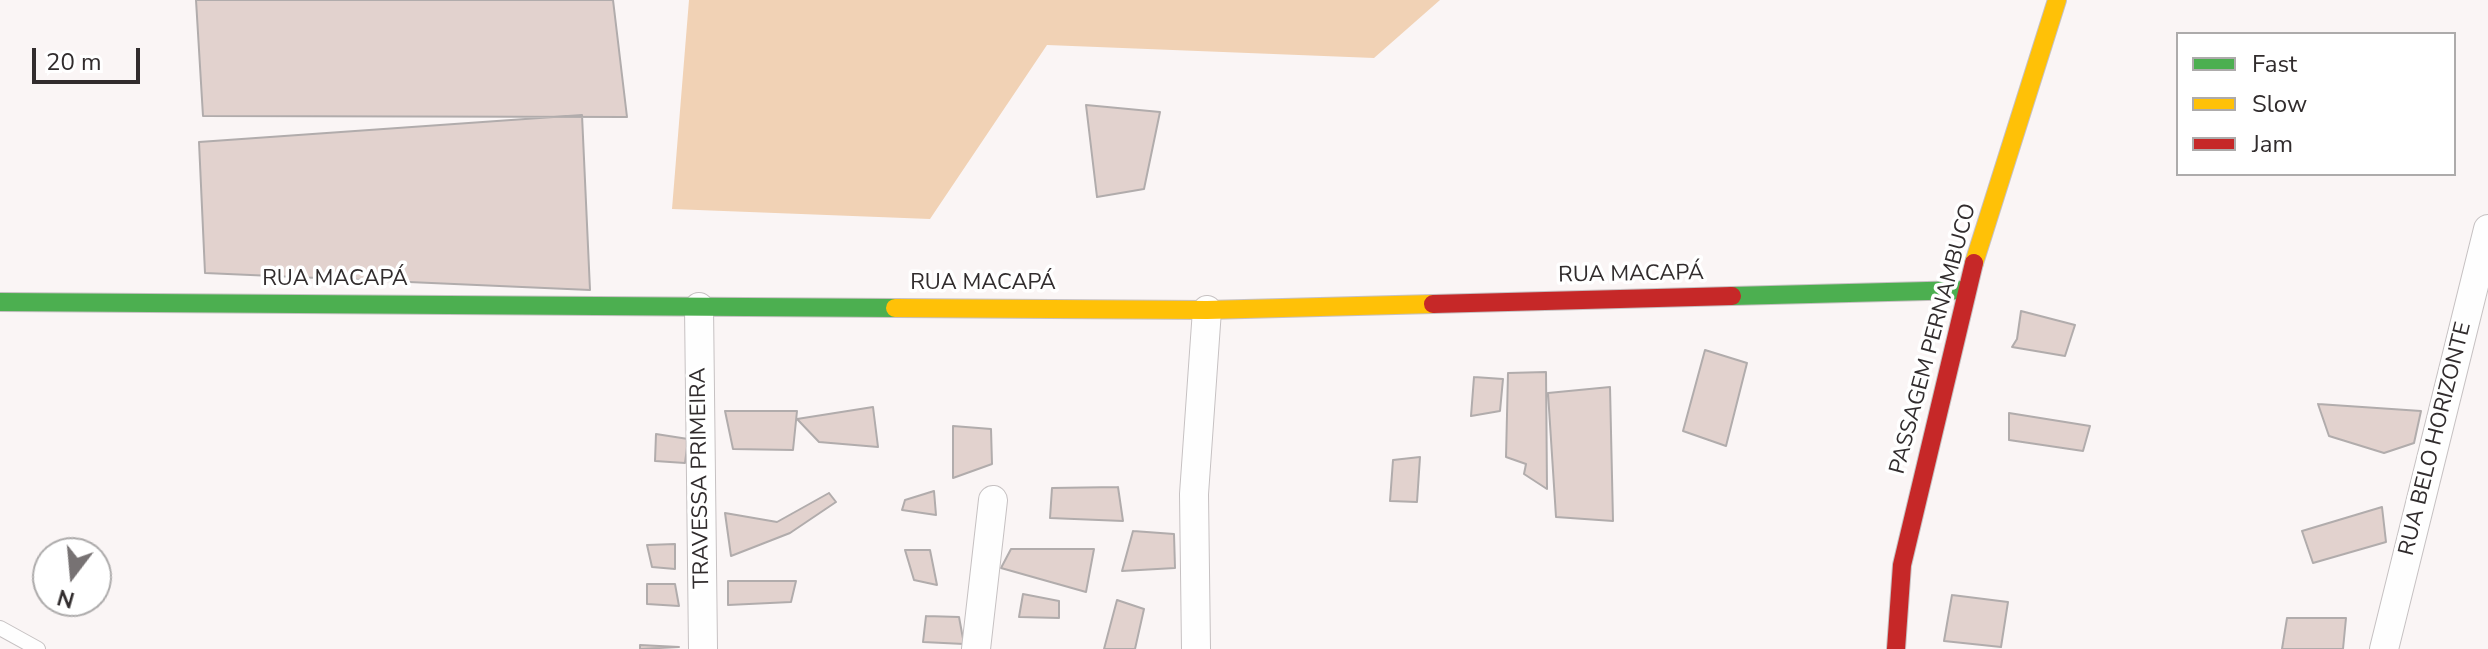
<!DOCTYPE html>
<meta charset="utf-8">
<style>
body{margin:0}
#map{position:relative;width:2488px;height:649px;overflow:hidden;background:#faf5f5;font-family:"Nunito Sans",sans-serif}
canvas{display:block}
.legend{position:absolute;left:2176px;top:32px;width:280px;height:144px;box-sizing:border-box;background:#fff;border:2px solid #adabab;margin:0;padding:10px 14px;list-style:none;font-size:24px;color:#312c2d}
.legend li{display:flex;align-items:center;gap:16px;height:40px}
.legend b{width:40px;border:2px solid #adabab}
.north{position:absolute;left:32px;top:537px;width:80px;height:80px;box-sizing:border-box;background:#fff;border:2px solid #adabab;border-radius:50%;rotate:196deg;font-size:22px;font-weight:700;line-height:32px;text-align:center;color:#312c2d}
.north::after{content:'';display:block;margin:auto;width:28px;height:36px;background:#777273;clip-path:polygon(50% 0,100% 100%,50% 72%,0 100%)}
.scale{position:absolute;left:32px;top:48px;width:108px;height:36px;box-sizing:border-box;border:4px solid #312c2d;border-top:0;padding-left:10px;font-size:24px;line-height:28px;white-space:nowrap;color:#312c2d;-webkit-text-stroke:6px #fff;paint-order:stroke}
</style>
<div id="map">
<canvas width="2488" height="649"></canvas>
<ul class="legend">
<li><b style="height:10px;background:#4caf50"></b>Fast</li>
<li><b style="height:10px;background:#ffc107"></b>Slow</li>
<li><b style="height:10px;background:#c62828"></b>Jam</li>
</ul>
<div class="north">N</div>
<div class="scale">20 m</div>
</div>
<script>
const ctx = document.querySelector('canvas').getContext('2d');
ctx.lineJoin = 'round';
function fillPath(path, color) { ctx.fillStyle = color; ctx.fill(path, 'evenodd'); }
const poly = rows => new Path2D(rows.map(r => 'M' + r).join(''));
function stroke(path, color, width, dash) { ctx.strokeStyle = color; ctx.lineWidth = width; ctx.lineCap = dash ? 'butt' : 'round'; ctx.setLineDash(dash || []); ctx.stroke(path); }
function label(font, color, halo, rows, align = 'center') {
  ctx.font = font + ' "Nunito Sans",sans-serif'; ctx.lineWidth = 7; ctx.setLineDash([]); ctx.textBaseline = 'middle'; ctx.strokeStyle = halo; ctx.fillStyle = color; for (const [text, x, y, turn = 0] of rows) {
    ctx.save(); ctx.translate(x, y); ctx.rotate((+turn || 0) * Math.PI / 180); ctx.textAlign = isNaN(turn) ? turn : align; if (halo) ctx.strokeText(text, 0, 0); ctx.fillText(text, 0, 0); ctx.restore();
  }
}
const forest = poly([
 [689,0,1440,0,1374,58,1047,45,930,219,672,209]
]);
const building = poly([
 [196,0,613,0,627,117,203,116,196,0],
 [1086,105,1160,112,1144,189,1097,197,1086,105],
 [582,115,590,290,205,273,199,142,582,115],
 [2021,311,2075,325,2065,356,2012,347,2017,339,2021,311],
 [1705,350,1747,363,1726,446,1683,431,1705,350],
 [1546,372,1547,489,1524,474,1526,464,1506,457,1508,373,1546,372],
 [1474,377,1503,379,1500,411,1471,416,1474,377],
 [1610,387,1613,521,1556,517,1548,393,1610,387],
 [2318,404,2421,411,2414,443,2384,453,2329,436,2318,404],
 [873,407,878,447,819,442,797,419,873,407],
 [725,411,797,411,793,450,733,449,725,411],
 [2009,413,2090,426,2083,451,2009,440,2009,413],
 [953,426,991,429,992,464,953,478,953,426],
 [656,434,688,439,685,463,655,461,656,434],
 [1420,457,1417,502,1390,501,1393,460,1420,457],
 [1118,487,1123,521,1050,518,1052,488,1118,487],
 [934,491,936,515,902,510,905,500,934,491],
 [829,493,836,502,790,533,731,556,725,513,777,522,829,493],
 [2382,507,2386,542,2313,563,2302,531,2382,507],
 [1133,531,1174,534,1175,568,1122,571,1133,531],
 [675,544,675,569,652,567,647,545,675,544],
 [1011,549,1094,549,1086,592,1001,568,1011,549],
 [905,550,930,550,937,585,914,580,905,550],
 [728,581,796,581,791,602,728,605,728,581],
 [647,584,675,584,679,606,647,604,647,584],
 [1023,594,1059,601,1059,618,1019,617,1023,594],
 [1952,595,2008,602,2001,647,1944,641,1952,595],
 [1117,600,1144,609,1135,649,1104,649,1117,600],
 [926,616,959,617,964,644,923,642,926,616],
 [2287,618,2346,618,2343,649,2282,649,2287,618],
 [640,645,679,647,640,649,640,645]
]);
const lane = poly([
 [0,628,38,649]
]);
const street = poly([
 [699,307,703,649],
 [976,649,993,500],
 [1196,649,1194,494,1207,310],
 [2384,649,2488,229]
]);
const fast = poly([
 [1732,296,1966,290],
 [0,302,895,308]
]);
const slow = poly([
 [1974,263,2057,0],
 [895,308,1207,310,1433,304]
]);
const jam = poly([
 [1433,304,1732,296],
 [1896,649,1902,565,1974,263]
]);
const streetNames = [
 ["RUA MACAPÁ",1631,275,-1],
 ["RUA MACAPÁ",335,280],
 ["RUA MACAPÁ",983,284],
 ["PASSAGEM PERNAMBUCO",1934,339,-75],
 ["RUA BELO HORIZONTE",2436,439,-76],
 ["TRAVESSA PRIMEIRA",701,478,-91]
];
fillPath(forest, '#f1d2b5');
fillPath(building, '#e2d2ce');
stroke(building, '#b1acac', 2);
stroke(lane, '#c6c1c2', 16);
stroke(street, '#c6c1c2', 30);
stroke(fast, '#c6c1c2', 20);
stroke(slow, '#c6c1c2', 20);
stroke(jam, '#c6c1c2', 20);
stroke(lane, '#fefefe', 14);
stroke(street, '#fefefe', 28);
stroke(fast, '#4caf50', 18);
stroke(slow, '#ffc107', 18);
stroke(jam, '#c62828', 18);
label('22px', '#312c2d', '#fff', streetNames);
</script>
